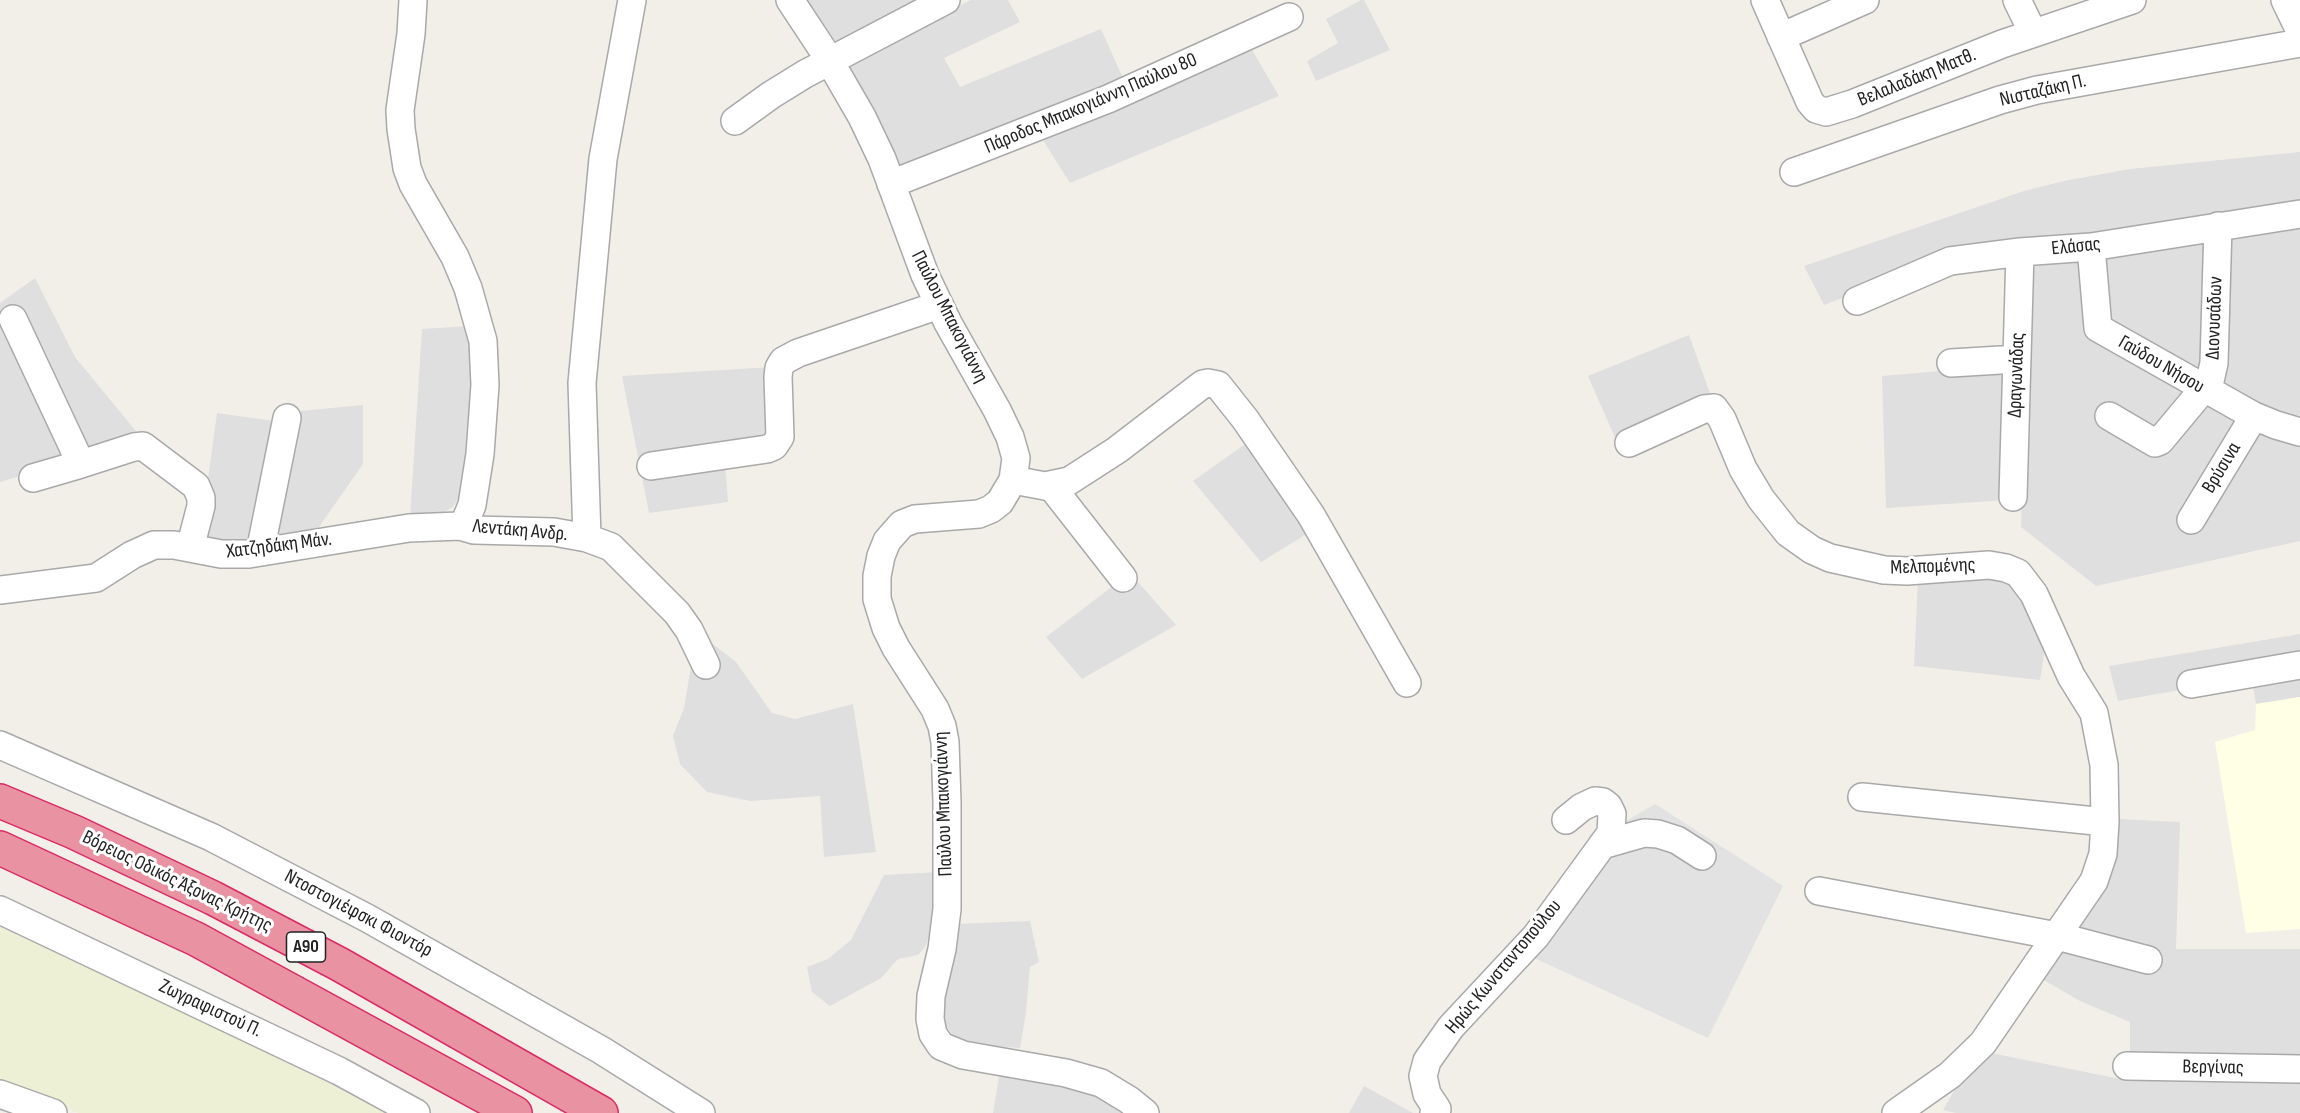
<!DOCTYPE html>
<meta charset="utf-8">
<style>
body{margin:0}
canvas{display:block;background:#f2efe9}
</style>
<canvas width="2300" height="1113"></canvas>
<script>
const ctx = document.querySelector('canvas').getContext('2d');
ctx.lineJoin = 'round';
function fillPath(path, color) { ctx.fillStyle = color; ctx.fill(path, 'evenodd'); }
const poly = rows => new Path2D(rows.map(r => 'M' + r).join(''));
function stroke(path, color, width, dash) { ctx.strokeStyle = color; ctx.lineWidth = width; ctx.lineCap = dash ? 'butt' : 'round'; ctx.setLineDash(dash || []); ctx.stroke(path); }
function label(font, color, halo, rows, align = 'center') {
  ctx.font = font + ' "Sofia Sans Condensed",sans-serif'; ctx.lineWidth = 6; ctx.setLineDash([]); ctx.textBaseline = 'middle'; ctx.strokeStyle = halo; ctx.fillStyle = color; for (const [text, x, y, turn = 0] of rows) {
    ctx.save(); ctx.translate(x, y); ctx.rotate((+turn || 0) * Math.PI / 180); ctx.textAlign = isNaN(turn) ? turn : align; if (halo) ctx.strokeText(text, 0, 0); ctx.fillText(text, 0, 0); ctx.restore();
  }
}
const residential = poly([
 [806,0,929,0,840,47],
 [971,0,1008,0,1020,22,944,58,960,87,1101,29,1126,85,901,171,847,61],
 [1361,0,1364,0,1390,50,1316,81,1307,61,1338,43,1326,19],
 [1248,43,1279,96,1070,183,1041,137],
 [2300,152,2300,541,2096,586,2021,527,2022,499,1886,508,1882,376,2023,364,2027,244,1949,258,1824,305,1804,266,2024,191,2064,181,2130,169],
 [35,278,75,357,140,436,74,460,0,482,0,303],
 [469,326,473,360,467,459,461,494,453,507,437,516,410,518,422,329],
 [1689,335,1712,399,1616,440,1588,376],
 [772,367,773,442,724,449,728,502,649,513,622,376],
 [363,405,363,464,312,537,199,545,217,413,296,424,300,411],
 [1251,440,1310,532,1261,562,1193,481],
 [1130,573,1176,625,1082,679,1046,637],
 [2004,574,2047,636,2040,680,1914,666,1918,577],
 [695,630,736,662,772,713,795,719,853,704,876,852,824,857,820,796,750,801,707,792,680,764,673,736,684,708,692,661],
 [2300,634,2300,697,2256,704,2250,668,2185,689,2118,701,2109,666],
 [2118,819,2180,822,2176,949,2300,949,2300,1113,1956,1113,1943,1110,1960,1080,1986,1052,2130,1081,2130,1022,2080,1001,2042,979,2114,857],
 [938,872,937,915,925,947,918,955,898,959,881,978,830,1006,812,992,807,967,828,959,851,940,884,875],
 [1030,921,1039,962,1030,967,1026,1013,1020,1048,980,1045,953,1035,942,1021,956,924],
 [999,1076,1073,1089,1097,1096,1123,1113,993,1113],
 [1364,1086,1413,1113,1349,1113]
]);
const education = poly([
 [2300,697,2300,929,2246,933,2215,742,2255,730,2256,704]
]);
const farmland = poly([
 [0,921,397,1113,79,1113,0,1084]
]);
const parking = poly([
 [1655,804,1783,886,1708,1038,1532,957,1621,824]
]);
const minor = poly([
 [413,0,411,34,400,110,401,129,407,168,413,184,455,257,468,288,483,341,485,385,480,454,472,505,465,522,460,526,474,530,554,532,587,538,611,547,677,613,689,630,706,665],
 [790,0,825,53,862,117,882,159,925,275,948,323,997,410,1010,437,1016,458,1013,480,1000,502,991,509,979,514,915,519,902,524,887,541,881,556,877,576,877,599,886,628,896,648,935,709,942,726,945,742,947,802,947,909,942,949,931,996,930,1019,933,1034,941,1046,963,1055,1066,1073,1101,1083,1129,1100,1145,1113],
 [1765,0,1810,102,1816,109,1826,112,1852,104,2002,44,2132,0],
 [2017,0,2033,33],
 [2285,0,2300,31],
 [1781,37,1865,0],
 [735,121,771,95,805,74,946,0],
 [1794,172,2000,100,2037,90,2300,43],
 [891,184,1108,99,1289,17],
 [2091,247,2098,328,2254,416,2276,425,2300,432],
 [1857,301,1950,261,2020,252,2091,247,2300,214],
 [13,319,81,464,134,447,143,446,196,486,201,498,201,506,190,548],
 [1951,363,2017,359],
 [2109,416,2155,443,2160,441,2210,381,2214,363,2218,226],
 [1629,443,1704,409,1714,408,1722,419,1743,469,1761,499,1788,533,1812,550,1830,558,1884,570,1907,571,1989,565,2006,568,2018,573,2034,594,2071,676,2094,713,2104,765,2105,822,2103,854,2094,881,1983,1043,1950,1075,1896,1113],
 [651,466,767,449,774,446,780,437,778,377,779,368,783,361,798,353,939,305],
 [33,478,81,464],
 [1013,480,1045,486,1069,481,1117,450,1203,384,1208,383,1218,385,1245,419,1311,515,1407,683],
 [1051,486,1123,578],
 [2013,497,2020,252],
 [2191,520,2254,416],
 [587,538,582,383,603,159,632,0],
 [260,552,287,418],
 [0,590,96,578,132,555,154,545,174,545,221,554,249,554,409,528,460,526],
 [2191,684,2300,665],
 [0,745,211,837,367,918,601,1050,701,1113],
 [1862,797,2105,822],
 [1602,845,1644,833,1658,834,1677,840,1702,856],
 [1819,891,2057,936,2148,960],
 [0,910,339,1071,416,1113],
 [2127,1066,2300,1069],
 [0,1094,53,1113],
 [1434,1113,1437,1109,1427,1094,1423,1076,1427,1061,1451,1027,1536,936,1611,833,1612,814,1608,806,1603,802,1595,801,1582,807,1566,820]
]);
const highway = poly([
 [0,801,74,832,213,898,339,964,601,1113],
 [0,848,196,939,515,1113]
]);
const shields = [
 [306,947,39]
];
const shieldNames = [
 ["Α90",306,947]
];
const streetNames = [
 ["Βελαλαδάκη Ματθ.",1917,78,-22],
 ["Νισταζάκη Π.",2043,91,-13],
 ["Πάροδος Μπακογιάννη Παύλου 80",1091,104,-23],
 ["Ελάσας",2076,247,-6],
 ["Παύλου Μπακογιάννη",949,317,63],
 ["Διονυσάδων",2215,318,-88],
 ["Γαύδου Νήσου",2161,365,30],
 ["Δραγωνάδας",2017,375,-88],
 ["Βρύσινα",2222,468,-59],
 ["Λεντάκη Ανδρ.",520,531,5],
 ["Χατζηδάκη Μάν.",279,546,-7],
 ["Μελπομένης",1933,567,-2],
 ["Παύλου Μπακογιάννη",944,804,-92],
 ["Βόρειος Οδικός Άξονας Κρήτης",177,882,26],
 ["Ντοστογιέφσκι Φιοντόρ",358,914,28],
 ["Ηρώς Κωνσταντοπούλου",1504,967,-50],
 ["Ζωγραφιστού Π.",210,1009,25],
 ["Βεργίνας",2213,1068,1]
];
fillPath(residential, '#e0dfdf');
fillPath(education, '#ffffe5');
fillPath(farmland, '#eef0d5');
fillPath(parking, '#e2e2e2');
stroke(minor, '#a9a9a9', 30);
stroke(highway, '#dc2a67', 36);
stroke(minor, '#fff', 27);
stroke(highway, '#e892a2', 33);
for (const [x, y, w] of shields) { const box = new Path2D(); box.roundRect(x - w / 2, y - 15, w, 30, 4.5); ctx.fillStyle = '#fff'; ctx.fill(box); stroke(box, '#222', 1.5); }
label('bold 18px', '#222', null, shieldNames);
label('20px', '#222', '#fff', streetNames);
</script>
